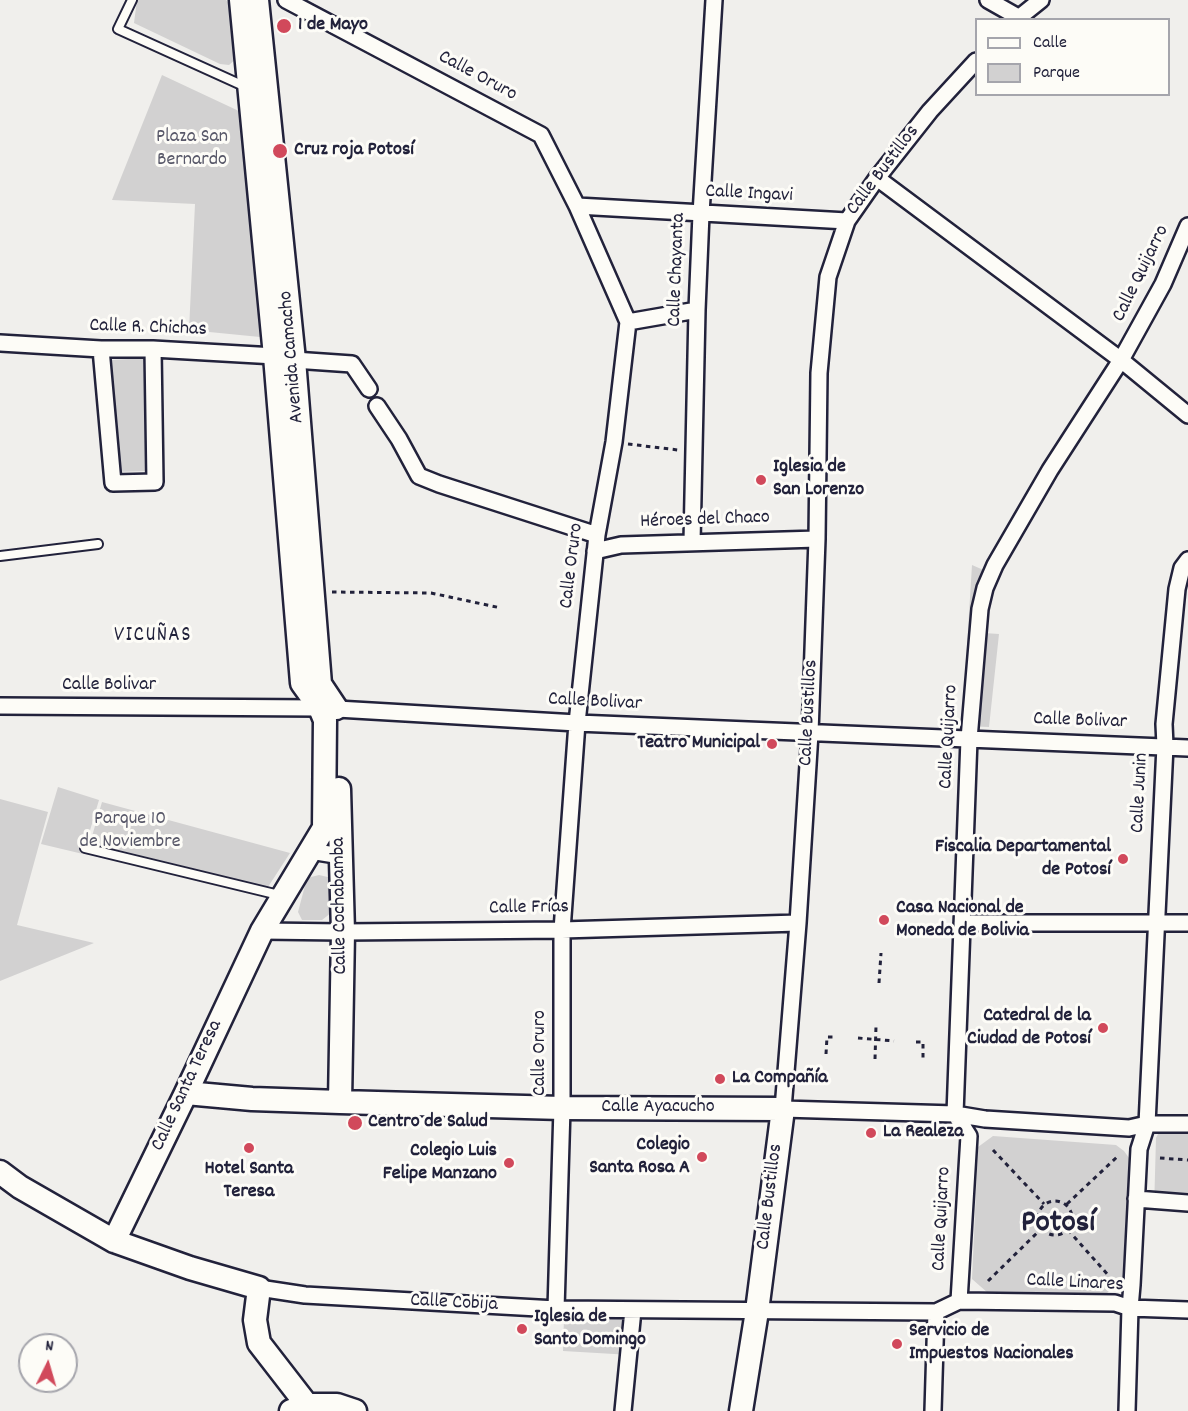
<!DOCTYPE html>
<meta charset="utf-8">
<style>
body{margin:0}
#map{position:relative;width:1188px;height:1411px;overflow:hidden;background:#f0efec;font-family:Dekko,sans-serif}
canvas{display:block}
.legend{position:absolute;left:975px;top:18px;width:195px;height:78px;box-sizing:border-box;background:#fdfcf7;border:2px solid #a5a5ac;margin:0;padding:8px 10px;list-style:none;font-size:18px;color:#22223b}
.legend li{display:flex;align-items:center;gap:12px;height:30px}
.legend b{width:30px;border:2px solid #a5a5ac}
.north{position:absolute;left:18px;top:1333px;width:60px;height:60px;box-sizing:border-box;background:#fdfcf7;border:2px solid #a5a5ac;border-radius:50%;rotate:5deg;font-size:16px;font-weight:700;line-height:24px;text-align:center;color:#22223b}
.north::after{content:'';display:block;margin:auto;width:21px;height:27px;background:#d1495b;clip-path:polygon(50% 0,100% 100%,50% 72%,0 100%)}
</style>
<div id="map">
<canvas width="1188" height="1411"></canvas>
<ul class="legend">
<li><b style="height:8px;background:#fdfcf7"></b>Calle</li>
<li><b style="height:16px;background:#d2d1d1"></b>Parque</li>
</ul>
<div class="north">N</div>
</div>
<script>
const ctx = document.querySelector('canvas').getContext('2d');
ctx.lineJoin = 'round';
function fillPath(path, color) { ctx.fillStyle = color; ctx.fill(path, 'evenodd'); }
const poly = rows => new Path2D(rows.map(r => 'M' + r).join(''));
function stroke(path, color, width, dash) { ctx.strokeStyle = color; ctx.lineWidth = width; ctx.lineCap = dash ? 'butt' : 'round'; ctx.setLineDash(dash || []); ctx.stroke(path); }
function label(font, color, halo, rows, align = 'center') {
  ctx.font = font + ' Dekko,sans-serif'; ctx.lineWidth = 6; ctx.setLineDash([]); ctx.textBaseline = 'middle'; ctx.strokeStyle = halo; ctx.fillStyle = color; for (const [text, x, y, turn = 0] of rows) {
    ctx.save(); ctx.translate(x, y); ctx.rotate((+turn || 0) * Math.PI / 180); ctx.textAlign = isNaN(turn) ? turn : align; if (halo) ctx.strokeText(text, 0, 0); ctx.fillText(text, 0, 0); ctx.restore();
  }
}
const green = poly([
 [137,0,226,0,231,6,237,58,229,65,220,64,134,23],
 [162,75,241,112,266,330,260,337,189,330,195,204,112,200],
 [145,358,148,471,117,472,111,360],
 [972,565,995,575,985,610,984,633,999,634,989,727,962,726],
 [58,787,99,800,83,854,41,844],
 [0,799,48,812,17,925,94,943,0,981],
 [102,802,290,853,268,887,90,843],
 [319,875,332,878,336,909,322,920,302,920,298,912,307,878],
 [1161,1128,1188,1129,1188,1212,1154,1210,1156,1138],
 [993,1136,1116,1145,1124,1151,1129,1158,1123,1278,1107,1293,988,1293,972,1279,978,1147],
 [634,1317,631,1355,563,1351,564,1319]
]);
const path = poly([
 [628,444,678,450],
 [332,592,431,593,501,608],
 [879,983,881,953],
 [858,1038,894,1041],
 [916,1042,923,1042,923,1060],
 [826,1054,827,1037,836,1037],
 [875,1059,876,1026],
 [993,1150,1044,1204],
 [1160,1158,1188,1160],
 '1038 1218a17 17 0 1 1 34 0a17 17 0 1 1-34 0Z',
 [1067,1204,1118,1156],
 [1068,1230,1109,1276],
 [988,1281,1041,1229]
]);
const lane = poly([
 [132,0,118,29,246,87],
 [0,556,98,544],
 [85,848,279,895]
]);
const street = poly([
 [286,0,541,135,577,206,628,322,614,442,597,535,577,723,562,930,562,1108,556,1309],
 [988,0,1018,17],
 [1016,20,1041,0],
 [976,61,930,111,877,178,847,221,828,277,819,373,817,539,810,733,798,923,783,1109,955,1114,985,1119,1129,1128,1147,1124,1188,1124],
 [877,178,1121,360,1188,415],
 [577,206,847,221],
 [628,322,697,310],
 [0,343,101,349,153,349,275,356,294,360,352,364,369,389],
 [101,349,113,483,155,482,153,349],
 [377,406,399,439,419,476,439,484,597,535],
 [692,542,697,310,701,214,714,0],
 [595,551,621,545,817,539],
 [0,706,320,708,577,723,1188,748],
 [310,851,341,856],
 [962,923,1188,923],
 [262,931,343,932,562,930,798,923],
 [1136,1199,1188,1203],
 [259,1288,305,1295,556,1309,936,1312,959,1301,1115,1303,1130,1308,1188,1310],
 [959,1301,969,1136,955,1114,969,739,980,609,985,588,995,565,1050,470,1121,360,1163,284,1188,226],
 [623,1411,633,1310],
 [933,1411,936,1312],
 [1127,1411,1130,1308,1132,1285,1139,1149,1147,1124,1165,746,1164,724,1177,589,1182,568,1188,560]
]);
const secondary = poly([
 [257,0,294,360,320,684,336,708],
 [339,789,343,932,340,1102],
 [186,1093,252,1099,340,1102,562,1108,783,1109,757,1311,741,1411],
 [0,1172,20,1187,114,1241,190,1268,259,1288,255,1320,259,1343,307,1405],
 [114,1241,186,1093,262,931,324,828,325,720,320,708,302,683,275,356,241,0],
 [291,1411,307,1405,337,1405,355,1411]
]);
const markers = [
 [284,26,8,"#d1495b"],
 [280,151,8,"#d1495b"],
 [761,480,6,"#d1495b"],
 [772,744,6,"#d1495b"],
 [1123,859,6,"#d1495b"],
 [884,920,6,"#d1495b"],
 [1103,1028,6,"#d1495b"],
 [720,1079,6,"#d1495b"],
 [355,1123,8,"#d1495b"],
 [871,1133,6,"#d1495b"],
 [249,1148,6,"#d1495b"],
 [702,1157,6,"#d1495b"],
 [509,1163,6,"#d1495b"],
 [522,1329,6,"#d1495b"],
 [897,1344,6,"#d1495b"]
];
const poiNames = [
 ["1 de Mayo",298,26],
 ["Cruz roja Potosí",294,151],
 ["Iglesia de",773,468],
 ["San Lorenzo",773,491],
 ["Teatro Municipal",760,744,"right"],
 ["Fiscalia Departamental",1111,848,"right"],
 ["de Potosí",1111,871,"right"],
 ["Casa Nacional de",896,909],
 ["Moneda de Bolivia",896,932],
 ["Catedral de la",1091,1017,"right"],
 ["Ciudad de Potosí",1091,1040,"right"],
 ["La Compañía",732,1079],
 ["Centro de Salud",368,1123],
 ["La Realeza",883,1133],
 ["Colegio",690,1146,"right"],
 ["Santa Rosa A",690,1169,"right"],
 ["Colegio Luis",497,1152,"right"],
 ["Felipe Manzano",497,1175,"right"],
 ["Hotel Santa",249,1170,"center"],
 ["Teresa",249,1193,"center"],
 ["Iglesia de",534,1318],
 ["Santo Domingo",534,1341],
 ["Servicio de",909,1332],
 ["Impuestos Nacionales",909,1355]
];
const streetNames = [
 ["Calle Oruro",477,77,28],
 ["Calle Bustillos",884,171,-53],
 ["Calle Ingavi",749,195,3],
 ["Calle Chayanta",678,270,-88],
 ["Calle Quijarro",1142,274,-64],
 ["Calle R. Chichas",148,329,2],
 ["Avenida Camacho",293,357,-95],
 ["Héroes del Chaco",705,521,-2],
 ["Calle Oruro",573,566,-83],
 ["Calle Bolivar",109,686],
 ["Calle Bolivar",595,703,3],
 ["Calle Bustillos",810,713,-87],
 ["Calle Bolivar",1080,722,2],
 ["Calle Quijarro",950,737,-87],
 ["Calle Junin",1141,793,-87],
 ["Calle Cochabamba",341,906,-91],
 ["Calle Frías",529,909,-1],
 ["Calle Oruro",541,1053,-90],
 ["Calle Santa Teresa",188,1086,-65],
 ["Calle Ayacucho",658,1108],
 ["Calle Bustillos",771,1197,-83],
 ["Calle Quijarro",943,1219,-87],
 ["Calle Linares",1075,1284,3],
 ["Calle Cobija",454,1304,3]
];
const parkNames = [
 ["Plaza San",192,138],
 ["Bernardo",192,161],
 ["Parque 10",130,820],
 ["de Noviembre",130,843]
];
const neighbourhoodNames = [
 ["VICUÑAS",153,637]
];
const townNames = [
 ["Potosí",1058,1226]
];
fillPath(green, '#d2d1d1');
stroke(lane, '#22223b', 12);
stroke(street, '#22223b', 20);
stroke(secondary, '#22223b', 27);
stroke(path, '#22223b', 3, [4.5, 4.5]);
stroke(lane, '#fdfcf7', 8);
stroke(street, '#fdfcf7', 15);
stroke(secondary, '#fdfcf7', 22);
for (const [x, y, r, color] of markers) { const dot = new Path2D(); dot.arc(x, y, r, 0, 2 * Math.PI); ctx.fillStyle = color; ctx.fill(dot); stroke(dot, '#fdfcf7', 2); }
label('bold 20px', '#22223b', '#fdfcf7', poiNames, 'left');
label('20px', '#22223b', '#fdfcf7', streetNames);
label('20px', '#575768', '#fdfcf7', parkNames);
ctx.letterSpacing = '1.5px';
label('21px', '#22223b', '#fdfcf7', neighbourhoodNames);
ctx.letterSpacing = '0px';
label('bold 32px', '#22223b', '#fdfcf7', townNames);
</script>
